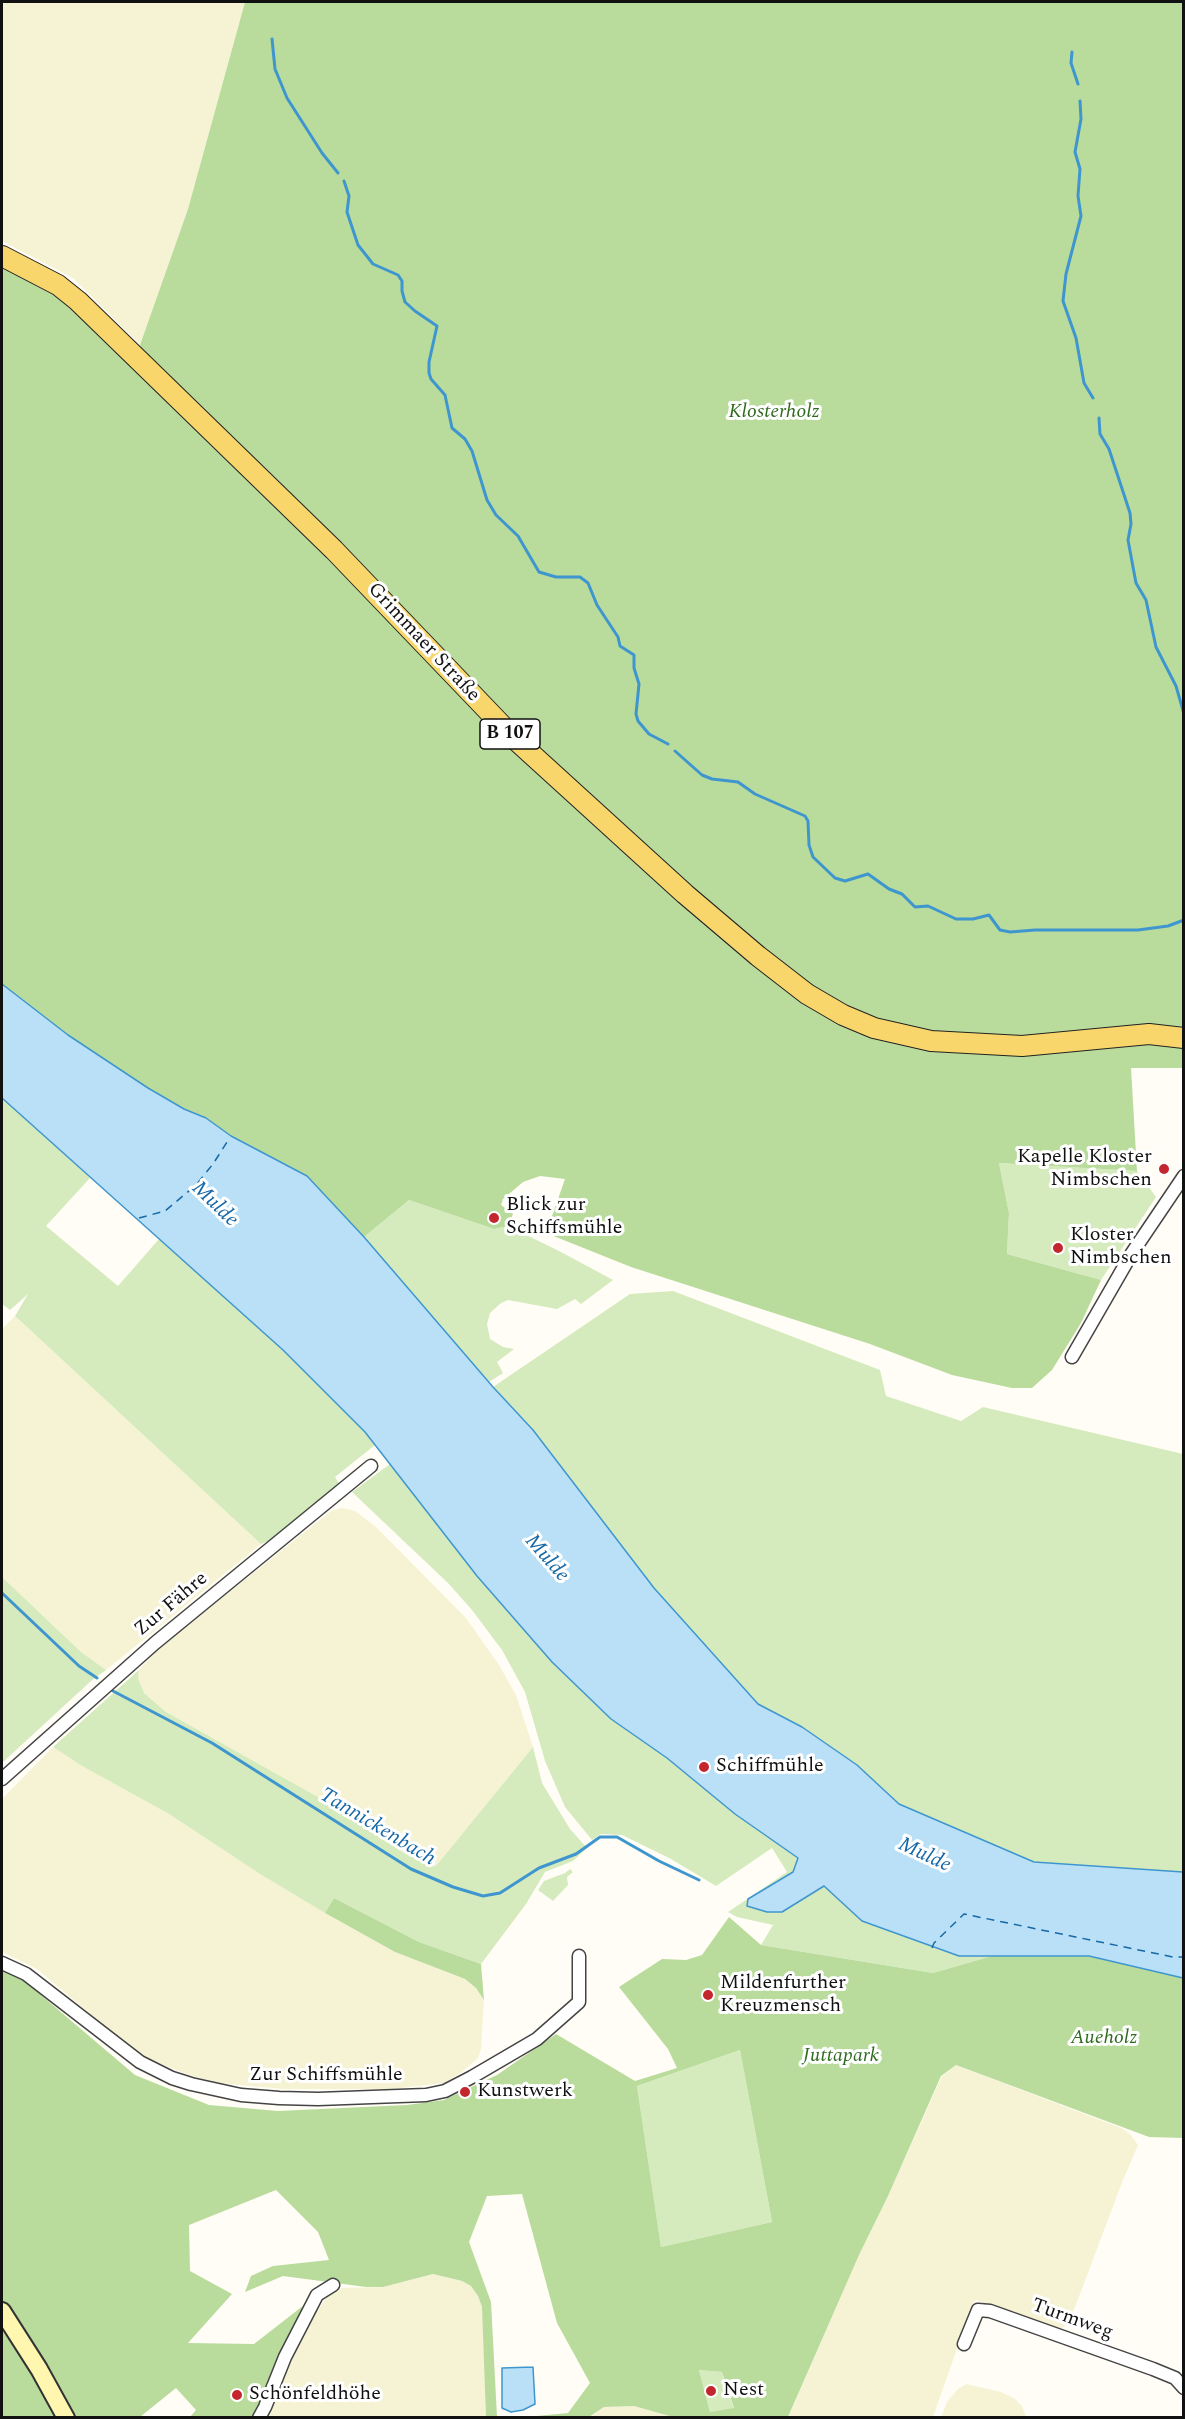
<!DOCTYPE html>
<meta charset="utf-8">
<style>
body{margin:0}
#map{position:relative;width:1185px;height:2419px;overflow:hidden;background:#fffdf5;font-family:Spectral,serif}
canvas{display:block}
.frame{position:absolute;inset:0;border:3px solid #111;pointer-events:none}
</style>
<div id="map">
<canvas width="1185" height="2419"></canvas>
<div class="frame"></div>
</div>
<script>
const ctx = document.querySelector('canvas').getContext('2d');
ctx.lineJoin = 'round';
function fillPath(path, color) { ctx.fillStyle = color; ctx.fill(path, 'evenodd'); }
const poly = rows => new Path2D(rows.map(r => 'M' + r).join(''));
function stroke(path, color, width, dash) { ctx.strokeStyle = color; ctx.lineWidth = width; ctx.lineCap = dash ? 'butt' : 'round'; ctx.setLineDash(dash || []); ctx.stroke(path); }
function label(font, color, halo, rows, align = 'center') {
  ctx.font = font + ' Spectral,serif'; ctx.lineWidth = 6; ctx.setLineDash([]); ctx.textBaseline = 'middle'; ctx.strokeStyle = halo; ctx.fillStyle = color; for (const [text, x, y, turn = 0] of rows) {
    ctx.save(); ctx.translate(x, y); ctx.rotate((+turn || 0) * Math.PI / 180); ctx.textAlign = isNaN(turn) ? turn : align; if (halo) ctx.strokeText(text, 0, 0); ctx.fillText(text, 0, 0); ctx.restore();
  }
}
const farmland = poly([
 [2,2,245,2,188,209,140,345,73,278,2,241],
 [15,1316,261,1544,106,1670,81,1652,2,1577,2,1329],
 [342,1508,355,1511,376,1527,466,1618,499,1665,516,1695,533,1747,436,1866,404,1853,318,1797,166,1712,144,1693,138,1678,139,1670,158,1649,331,1511],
 [53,1747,82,1766,169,1814,260,1874,337,1920,395,1952,465,1979,476,1988,484,2000,481,2049,478,2058,462,2072,444,2083,392,2089,283,2089,218,2083,189,2075,146,2058,122,2041,37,1969,2,1952,2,1799],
 [956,2065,1121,2128,1130,2134,1138,2145,1123,2180,1069,2323,1060,2329,1054,2327,976,2300,973,2303,933,2417,788,2418,859,2255,888,2196,942,2076],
 [433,2274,462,2281,471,2286,478,2296,482,2307,485,2338,486,2417,265,2418,305,2328,327,2297,342,2288,383,2287],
 [966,2384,1001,2392,1014,2398,1022,2406,1026,2417,941,2417,947,2402,957,2390],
 [634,2406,673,2417,589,2418,604,2407]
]);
const green = poly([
 [2,1098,10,1104,90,1178,46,1226,118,1286,159,1239,284,1350,365,1432,375,1445,335,1477,343,1490,293,1531,261,1544,15,1316,28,1294,10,1310,2,1304],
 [999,1163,1137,1171,1156,1197,1101,1280,1007,1254,1009,1213],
 [409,1200,494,1229,508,1226,561,1252,613,1280,581,1304,575,1299,557,1309,508,1300,501,1303,490,1313,487,1324,490,1339,503,1347,514,1349,497,1362,503,1373,489,1382,364,1237],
 [673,1291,880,1370,886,1396,961,1421,983,1407,1183,1454,1183,1872,1034,1862,899,1804,857,1765,802,1727,758,1704,654,1588,533,1430,493,1387,630,1294],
 [390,1464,477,1576,552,1662,611,1719,667,1758,735,1814,799,1858,793,1872,773,1884,782,1912,824,1886,863,1921,959,1956,992,1956,933,1973,761,1945,773,1925,737,1917,728,1912,787,1872,772,1848,716,1886,671,1859,622,1835,601,1834,592,1840,565,1807,545,1761,525,1692,502,1650,472,1610,448,1583,352,1492],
 [2,1577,81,1652,106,1670,91,1681,2,1763],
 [139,1670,138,1678,144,1693,166,1712,318,1797,404,1853,436,1866,533,1747,542,1783,570,1829,587,1848,573,1861,545,1872,526,1904,481,1964,419,1942,334,1898,325,1913,260,1874,169,1814,82,1766,53,1747],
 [570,1869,573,1872,567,1877,568,1885,553,1901,538,1890,544,1881,565,1873],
 [740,2050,772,2222,661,2247,637,2086],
 [699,2370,722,2372,734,2409,710,2412]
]);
const forest = poly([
 [245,2,1183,2,1183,1032,1058,1038,959,1038,894,1027,809,990,596,808,152,367,140,345,188,209],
 [2,262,66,298,589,815,872,1034,1104,1044,1183,1043,1183,1068,1131,1068,1137,1171,999,1163,1009,1213,1007,1254,1101,1280,1081,1323,1052,1370,1032,1388,1012,1388,952,1375,870,1344,631,1267,546,1233,565,1179,540,1176,523,1182,503,1199,501,1205,513,1214,508,1226,494,1229,409,1200,364,1237,307,1176,231,1136,206,1118,184,1109,148,1088,68,1035,2,984],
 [334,1898,419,1942,481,1964,484,2000,476,1988,465,1979,395,1952,325,1913],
 [729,1917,761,1945,933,1973,992,1956,1089,1956,1183,1978,1183,2138,1149,2137,956,2065,941,2076,888,2196,859,2255,788,2417,673,2417,634,2406,604,2407,589,2417,526,2417,568,2413,590,2383,557,2323,522,2194,487,2196,469,2242,491,2302,497,2417,486,2417,482,2307,478,2296,471,2286,462,2281,433,2274,383,2287,366,2287,283,2276,245,2292,251,2276,273,2266,329,2260,318,2232,276,2190,189,2225,190,2271,232,2294,188,2343,254,2344,317,2295,259,2417,190,2417,196,2410,176,2388,140,2417,2,2417,2,1963,25,1977,42,1996,135,2075,209,2105,278,2111,407,2105,444,2100,497,2075,556,2034,635,2081,677,2068,668,2049,619,1987,662,1959,686,1960,702,1955],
 [740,2050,772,2222,661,2247,637,2086],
 [699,2370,722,2372,734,2408,710,2412]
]);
const water = poly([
 [2,984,68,1035,148,1088,184,1109,206,1118,231,1136,307,1176,364,1237,493,1387,533,1430,654,1588,758,1704,802,1727,857,1765,899,1804,1034,1862,1183,1872,1183,1978,1089,1956,959,1956,862,1921,824,1886,782,1912,767,1912,747,1906,748,1899,793,1872,798,1858,735,1814,667,1758,611,1719,552,1662,477,1576,365,1432,283,1350,2,1098,2,984],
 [533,2367,535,2404,523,2410,511,2412,502,2408,502,2368,533,2367]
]);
const stream = poly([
 [272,39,275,69,287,98,322,153,338,173],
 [1072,52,1071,63,1078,84],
 [1080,101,1081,119,1075,152,1080,169,1078,196,1081,216,1066,274,1063,301,1076,338,1084,383,1093,398],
 [344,181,349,196,347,212,358,245,373,264,398,275,402,281,402,291,405,302,415,311,437,326,429,362,429,373,431,379,445,395,452,428,465,439,472,451,487,500,496,515,518,536,539,572,556,577,580,577,588,583,597,605,618,637,620,646,634,655,634,668,639,684,636,714,638,721,649,734,668,744],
 [1099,418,1100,434,1109,449,1130,513,1131,524,1128,540,1136,583,1146,600,1156,647,1176,686,1184,714],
 [675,751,702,775,712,779,738,782,755,794,805,816,808,821,809,845,813,857,835,878,845,881,868,874,889,889,902,894,915,907,928,906,956,919,973,919,989,915,1000,930,1010,932,1035,930,1138,930,1168,926,1184,920],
 [2,1593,79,1666,97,1678],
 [113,1691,212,1743,411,1869,453,1887,483,1896,500,1893,539,1868,576,1854,600,1837,617,1837,659,1861,699,1880]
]);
const ferry = poly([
 [139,1218,165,1211,196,1185,213,1164,229,1139],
 [932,1948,934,1943,964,1914,1173,1957,1184,1957]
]);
const street = poly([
 [1072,1357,1132,1253,1184,1176],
 [2,1779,155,1643,371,1466],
 [2,1963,26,1974,140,2062,172,2078,191,2084,241,2095,279,2098,318,2099,426,2095,445,2091,472,2077,537,2039,579,2002,579,1956],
 [964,2344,978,2310,990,2311,1153,2369,1175,2378,1184,2388],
 [259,2418,265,2407,285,2357,317,2295,333,2285]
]);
const secondary = poly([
 [2,2311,39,2369,66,2418]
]);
const primary = poly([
 [2,256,58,285,78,301,334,550,517,741,685,894,758,956,807,994,843,1015,874,1028,931,1041,1022,1046,1149,1034,1184,1038]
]);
const markers = [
 [1164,1169,6,"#c4262e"],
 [494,1218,6,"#c4262e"],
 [1058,1248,6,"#c4262e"],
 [704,1767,6,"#c4262e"],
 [708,1995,6,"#c4262e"],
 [465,2092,6,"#c4262e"],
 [711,2391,6,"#c4262e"],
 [237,2395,6,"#c4262e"]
];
const shields = [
 [510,734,60]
];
const shieldNames = [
 ["B 107",510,734]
];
const parkNames = [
 ["Klosterholz",774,413],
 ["Aueholz",1104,2039],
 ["Juttapark",841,2057]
];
const streetNames = [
 ["Grimmaer Straße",423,643,47],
 ["Zur Fähre",172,1605,-40],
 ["Zur Schiffsmühle",326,2076],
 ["Turmweg",1072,2320,20]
];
const poiNames = [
 ["Kapelle Kloster",1152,1158,"right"],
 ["Nimbschen",1152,1181,"right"],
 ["Blick zur",506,1206],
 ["Schiffsmühle",506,1229],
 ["Kloster",1070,1236],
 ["Nimbschen",1070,1259],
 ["Schiffmühle",716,1767],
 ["Mildenfurther",720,1984],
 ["Kreuzmensch",720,2007],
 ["Kunstwerk",477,2092],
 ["Nest",723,2391],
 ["Schönfeldhöhe",249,2395]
];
const waterNames = [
 ["Mulde",214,1205,44],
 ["Mulde",546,1559,49],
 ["Tannickenbach",377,1828,31],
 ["Mulde",924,1856,25]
];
fillPath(farmland, '#f6f3d4');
fillPath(green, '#d5ebbd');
fillPath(forest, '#b9dc9c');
fillPath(water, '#b9e0f7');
stroke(water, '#3f96cf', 1.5);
stroke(stream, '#3f96cf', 3);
stroke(ferry, '#1768a6', 1.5, [8, 6]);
stroke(street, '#444', 15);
stroke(secondary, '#333', 20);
stroke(primary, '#222', 22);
stroke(street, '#fff', 12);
stroke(secondary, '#fff6b0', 16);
stroke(primary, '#f9d66b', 20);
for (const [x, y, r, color] of markers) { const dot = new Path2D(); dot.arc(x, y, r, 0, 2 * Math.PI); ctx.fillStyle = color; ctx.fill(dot); stroke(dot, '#fff', 2); }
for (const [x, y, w] of shields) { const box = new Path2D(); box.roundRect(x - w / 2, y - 15, w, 30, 4.5); ctx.fillStyle = '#fff'; ctx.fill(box); stroke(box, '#111', 1.5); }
label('bold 18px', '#111', null, shieldNames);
label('italic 20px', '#2f6b1f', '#fff', parkNames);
label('20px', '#111', '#fff', streetNames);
label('20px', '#111', '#fff', poiNames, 'left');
label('italic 21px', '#1768a6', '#fff', waterNames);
</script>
